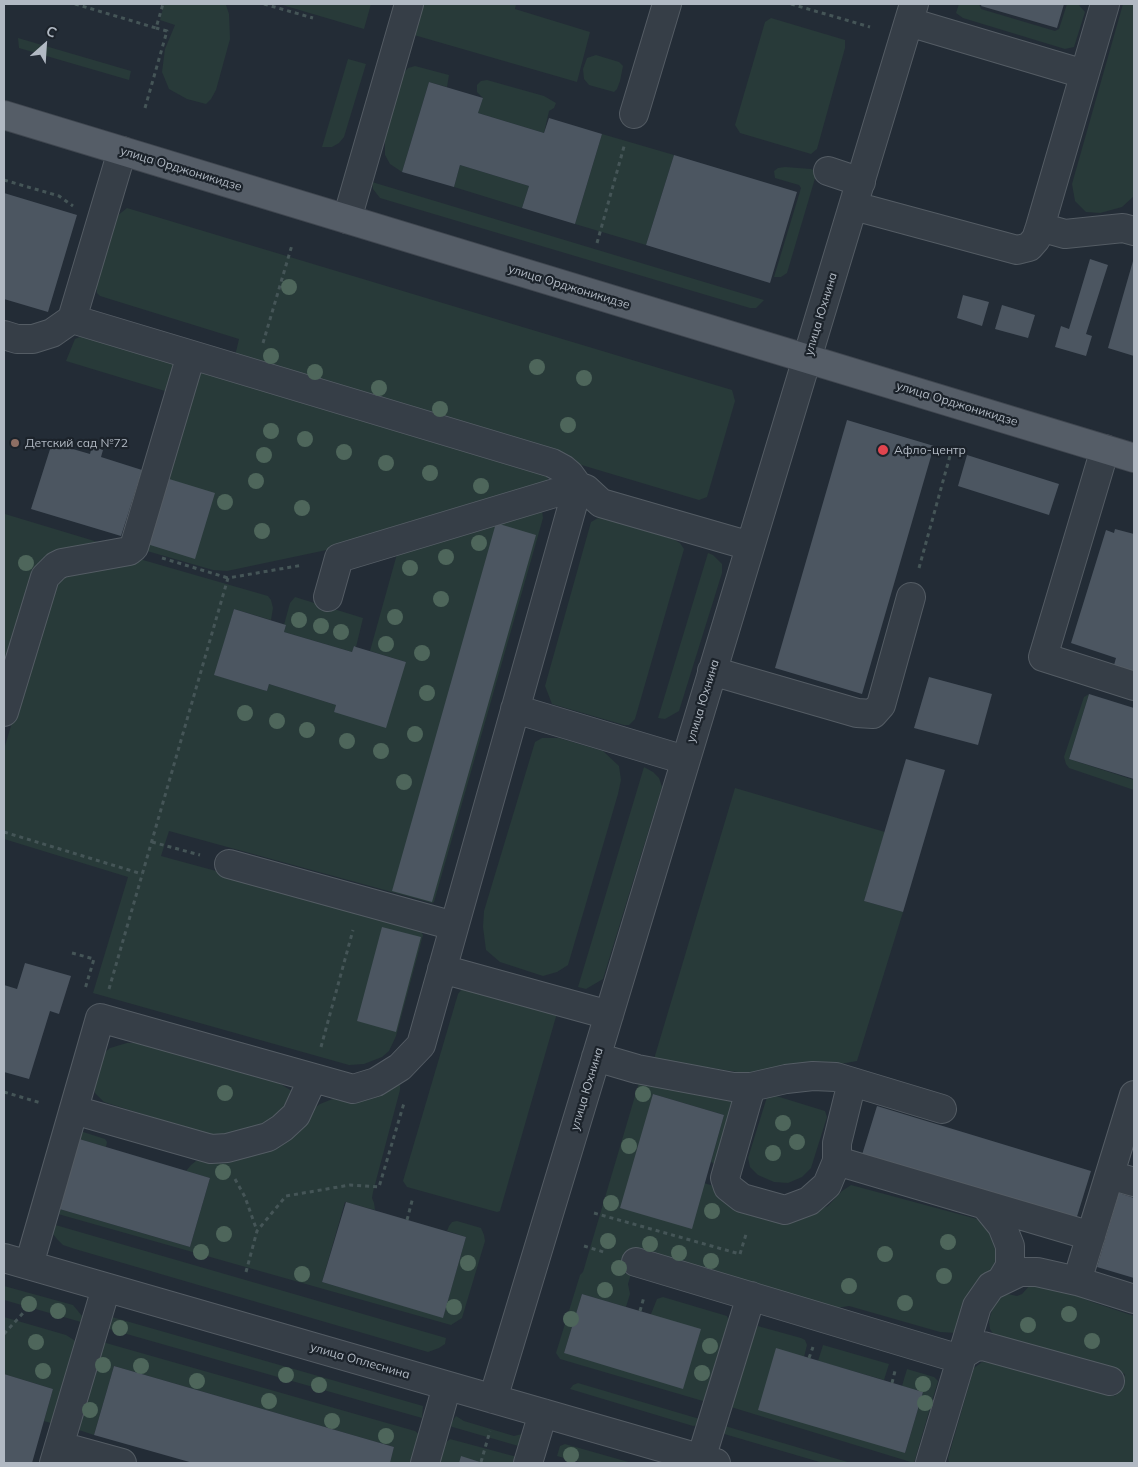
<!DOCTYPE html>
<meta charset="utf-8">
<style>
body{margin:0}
#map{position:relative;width:1138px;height:1467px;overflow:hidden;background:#232c36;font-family:Mulish,sans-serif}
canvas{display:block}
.frame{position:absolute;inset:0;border:5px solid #b1b9c3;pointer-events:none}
.north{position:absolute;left:20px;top:20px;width:50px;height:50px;-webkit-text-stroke:4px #1c232b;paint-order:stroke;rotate:26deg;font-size:14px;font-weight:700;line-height:20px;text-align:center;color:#b1b9c3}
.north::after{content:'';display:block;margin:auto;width:18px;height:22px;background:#b1b9c3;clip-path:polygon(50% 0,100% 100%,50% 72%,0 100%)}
</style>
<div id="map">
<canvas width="1138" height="1467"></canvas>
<div class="frame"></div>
<div class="north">С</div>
</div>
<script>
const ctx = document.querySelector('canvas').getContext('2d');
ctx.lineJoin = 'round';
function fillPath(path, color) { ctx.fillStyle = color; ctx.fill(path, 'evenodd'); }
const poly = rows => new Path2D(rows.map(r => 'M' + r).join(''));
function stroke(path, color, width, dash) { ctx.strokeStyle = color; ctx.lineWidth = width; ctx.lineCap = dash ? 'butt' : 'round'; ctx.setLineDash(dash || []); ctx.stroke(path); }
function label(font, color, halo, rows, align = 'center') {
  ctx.font = font + ' Mulish,sans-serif'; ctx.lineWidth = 4.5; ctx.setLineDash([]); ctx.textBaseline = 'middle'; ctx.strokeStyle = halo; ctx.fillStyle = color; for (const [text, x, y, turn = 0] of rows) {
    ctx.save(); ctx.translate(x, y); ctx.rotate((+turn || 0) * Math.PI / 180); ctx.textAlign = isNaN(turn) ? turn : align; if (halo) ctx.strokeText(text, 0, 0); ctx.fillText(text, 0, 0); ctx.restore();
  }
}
const green = poly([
 [164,4,222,4,226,5,229,14,230,39,216,90,211,99,206,104,187,99,169,89,162,72,165,49,175,25,160,20],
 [279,4,371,4,364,29],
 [423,4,516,4,515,9,590,32,577,82,414,35],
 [959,4,979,4,981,9,1055,31,1059,29,1067,4,1078,4,1085,12,1074,47,1065,49,963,18,956,13],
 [1123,4,1134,4,1134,196,1122,207,1100,213,1086,212,1075,201,1072,184],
 [771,18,845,40,845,48,817,149,811,154,740,133,735,125,765,22],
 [18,38,131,71,129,80,19,48],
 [596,55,619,62,623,66,620,81,617,89,614,92,589,85,584,79,583,69,587,58],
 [348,59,366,64,344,137,339,143,332,147,322,147],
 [415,66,449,75,447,87,429,82,402,172,390,164,385,155,385,137,402,75,408,68],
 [487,80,544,96,556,103,554,108,549,111,544,133,478,113,483,98,477,92,477,85,481,81],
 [602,134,674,155,646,245,575,224],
 [460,165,529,186,522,208,454,187],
 [785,167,811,169,815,171,816,175,787,273,781,277,774,277,801,188,799,185,775,178,774,171,778,168],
 [372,182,764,300,756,308,750,308,380,198,373,189],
 [127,208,732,390,735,401,707,497,699,500,239,363,235,356,239,339,100,296,97,293,96,286,117,216],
 [87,334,95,334,178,359,182,368,183,376,130,548,122,550,89,549,63,555,43,563,37,569,4,682,4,519,5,514,121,549,166,400,165,391,66,361,75,339],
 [200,368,540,470,547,477,549,483,336,548,227,571,213,570,147,551],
 [542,511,543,518,434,902,432,903,169,831,161,856,418,926,423,935,396,1036,389,1051,382,1057,364,1064,349,1065,93,993,128,877,4,839,4,749,53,587,58,578,136,558,268,596,271,600,273,608,271,620,234,609,215,675,263,690,267,691,269,684,336,705,334,712,406,662,370,651,397,554],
 [600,517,673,539,680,543,684,549,635,719,629,725,624,725,552,704,545,686,591,522],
 [708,553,713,555,722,564,722,573,679,711,665,719,658,718],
 [295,597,363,618,356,647,354,646,352,652,284,632,286,625,284,625,290,603],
 [1089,694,1069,759,1134,780,1134,790,1069,768,1066,764,1064,757,1084,697],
 [542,738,559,738,603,751,619,766,621,780,618,794,568,965,557,972,543,976,500,962,486,950,483,927,484,911,535,742],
 [644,767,653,772,659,778,662,787,603,979,586,989,578,987],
 [735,788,885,832,864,901,903,912,857,1061,840,1064,744,1073,654,1059],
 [464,986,557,1013,500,1211,497,1212,407,1187,403,1181,458,994],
 [127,1043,141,1043,271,1078,295,1093,284,1110,265,1124,222,1139,104,1102,95,1093,95,1084,102,1055,110,1048],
 [640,1079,738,1099,720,1166,711,1162,724,1115,653,1094,704,1183,720,1188,719,1193,724,1202,731,1207,742,1211,807,1215,828,1206,842,1191,851,1185,977,1219,993,1230,1000,1246,997,1269,957,1333,940,1332,849,1306,830,1309,636,1257,628,1284,630,1294,626,1307,582,1294,564,1353,651,1314,657,1299,663,1297,727,1316,730,1323,706,1399,703,1401,560,1359,556,1353,580,1275,583,1272],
 [391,1081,397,1082,400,1085,400,1090,373,1192,372,1198,374,1203,375,1210,345,1202,322,1282,443,1317,466,1237,447,1231,449,1226,452,1222,457,1221,481,1228,484,1235,485,1241,462,1318,451,1325,58,1214,53,1209,76,1133,80,1131,105,1139,107,1142,106,1147,76,1138,56,1208,190,1247,210,1178,186,1171,191,1165,196,1161,238,1153,270,1143,281,1137,306,1114,320,1104,335,1098,358,1094,376,1088],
 [773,1095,825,1111,827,1117,811,1168,802,1177,788,1183,774,1182,758,1175,750,1167,748,1158,767,1097],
 [52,1224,446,1338,445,1344,439,1348,428,1352,75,1249,63,1245,57,1239,52,1233],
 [1031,1284,1073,1290,1080,1297,1092,1302,1134,1316,1134,1463,949,1463,948,1458,974,1368,982,1362,997,1363,1115,1396,1120,1389,1125,1374,995,1337,990,1329,989,1321,994,1302,1003,1293,1017,1296,1022,1294],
 [4,1286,73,1305,82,1316,81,1322,4,1300],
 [4,1317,66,1335,74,1340,77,1344,54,1424,44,1421,53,1389,4,1374],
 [112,1317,423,1406,422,1418,102,1327,109,1318],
 [754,1325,801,1338,805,1340,807,1345,804,1357,905,1453,923,1392,902,1386,907,1369,934,1377,938,1381,914,1463,731,1407],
 [99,1341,415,1431,420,1435,412,1463,390,1463,394,1447,114,1366,94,1435,76,1429],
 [823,1345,889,1364,884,1380,818,1361],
 [578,1383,703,1420,697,1425,693,1426,570,1389,573,1385],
 [456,1416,464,1421,514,1436,522,1434,522,1447,449,1426],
 [718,1424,851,1463,823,1463,721,1433],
 [450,1439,517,1457,520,1463,438,1463,444,1444],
 [565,1444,632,1463,583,1463,557,1456,560,1446]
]);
const building = poly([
 [982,4,1064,4,1057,28,981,6],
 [429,82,483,98,478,113,544,133,549,118,602,134,575,224,522,208,529,186,460,165,454,187,402,172],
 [674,155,797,192,770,283,646,245],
 [4,193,77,215,48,312,4,299],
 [1090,259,1108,265,1086,334,1092,336,1086,356,1055,347,1061,326,1069,329],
 [1133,261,1134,261,1134,356,1108,348],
 [963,295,989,302,982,326,957,318],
 [1002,305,1035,315,1028,338,995,329],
 [847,420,934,446,862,694,775,668],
 [52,443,90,454,92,446,103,450,101,457,142,470,121,536,31,509],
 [967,455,1059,484,1049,515,958,486],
 [166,478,215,493,195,559,147,544],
 [496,523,536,535,432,902,392,891],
 [1115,529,1134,534,1134,671,1114,665,1116,658,1071,643,1106,530,1114,533],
 [234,609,286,625,284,632,352,652,354,646,356,647,406,662,386,728,334,712,336,705,269,684,267,691,263,690,214,675],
 [929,677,992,694,978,745,914,728],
 [1089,694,1134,708,1134,779,1069,759],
 [906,759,945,770,903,912,864,901],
 [382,927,421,937,396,1032,357,1021],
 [25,963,71,976,59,1014,50,1011,29,1079,4,1072,4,985,17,989],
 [653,1094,724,1115,692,1229,620,1208],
 [877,1106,1091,1171,1075,1223,861,1158],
 [76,1138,210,1178,190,1247,56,1208],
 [1119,1193,1134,1198,1134,1278,1097,1267],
 [346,1202,466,1237,443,1318,322,1282],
 [582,1294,701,1329,683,1389,564,1353],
 [776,1348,923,1392,905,1453,758,1410],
 [114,1366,394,1447,390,1463,193,1463,94,1435],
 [4,1374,53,1389,32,1463,4,1463],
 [461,1456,483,1463,459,1463]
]);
const path = poly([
 [75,4,156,28,163,4],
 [264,4,313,18],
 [791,4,870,27],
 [145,108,167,31,156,28],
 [4,180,59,196,73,206],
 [597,243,625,143],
 [263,343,292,245],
 [162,558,228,578],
 [919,568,953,445],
 [4,832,142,874],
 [152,842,200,855],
 [72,953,94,959,85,989],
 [109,989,228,578,303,565],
 [321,1047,353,930],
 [4,1092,41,1103],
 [235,1179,245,1197,257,1231],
 [594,1213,740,1254],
 [407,1220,413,1197],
 [584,1246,607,1253],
 [740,1254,747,1231],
 [246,1272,257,1231,286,1196,350,1185,379,1187,404,1103],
 [640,1311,644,1297],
 [4,1334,23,1313],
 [809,1358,813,1347],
 [892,1383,895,1371],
 [481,1462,490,1431]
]);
const minor = poly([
 [909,22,1084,74],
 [634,114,667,4],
 [828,171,861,182],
 [854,206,1017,250,1029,247,1036,239,1040,227,1065,234,1123,228,1134,231],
 [347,219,409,4],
 [1040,227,1105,4],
 [72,319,552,463,563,469,570,475,578,486,586,489,601,503,750,546],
 [4,335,17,339,33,339,52,333,72,319,122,151],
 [1105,449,1043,657,1134,686],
 [328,597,339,558,578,486],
 [712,671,857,713,873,714,881,705,911,597],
 [515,709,685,760],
 [4,712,45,577,56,566,62,563,129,551,134,547,191,355],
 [229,864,454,926],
 [442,969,609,1015],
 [596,1057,637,1069,733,1087,751,1087,786,1079,813,1076,836,1077,942,1109],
 [751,1087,725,1178,728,1187,742,1198,785,1210,809,1201,827,1185,837,1161,837,1143,852,1082],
 [1134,1095,1077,1281,1134,1299],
 [74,1110,211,1149,227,1148,268,1137,282,1128,296,1115,313,1078],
 [837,1161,1091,1236],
 [1110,1175,1134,1182],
 [985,1205,1002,1226,1010,1246,1010,1266,1001,1281],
 [4,1258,716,1463],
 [636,1262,960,1359],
 [29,1265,100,1018,353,1089,376,1082,400,1067,421,1045,578,486],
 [961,1356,975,1347,983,1346,1110,1381],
 [493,1399,914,4],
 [60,1446,122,1463],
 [701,1459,751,1296],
 [54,1463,106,1288],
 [425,1463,447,1386],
 [528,1463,543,1413],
 [930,1463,977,1306,991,1286,1020,1272,1037,1272,1077,1281]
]);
const major = poly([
 [4,115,1134,458]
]);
const trees = [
 [289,287],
 [271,356],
 [537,367],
 [315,372],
 [584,378],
 [379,388],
 [440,409],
 [568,425],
 [271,431],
 [305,439],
 [344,452],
 [264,455],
 [386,463],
 [430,473],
 [256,481],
 [481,486],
 [225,502],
 [302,508],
 [262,531],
 [479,543],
 [446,557],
 [26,563],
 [410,568],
 [441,599],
 [395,617],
 [299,620],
 [321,626],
 [341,632],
 [386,644],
 [422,653],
 [427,693],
 [245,713],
 [277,721],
 [307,730],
 [415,734],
 [347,741],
 [381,751],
 [404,782],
 [225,1093],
 [643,1094],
 [783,1123],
 [797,1142],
 [629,1146],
 [773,1153],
 [223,1172],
 [611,1203],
 [712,1211],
 [224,1234],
 [608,1241],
 [948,1242],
 [650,1244],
 [201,1252],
 [679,1253],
 [885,1254],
 [711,1261],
 [468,1263],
 [619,1268],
 [302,1274],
 [944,1276],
 [849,1286],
 [605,1290],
 [905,1303],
 [29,1304],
 [454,1307],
 [58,1311],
 [1069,1314],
 [571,1319],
 [1028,1325],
 [120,1328],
 [1092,1341],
 [36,1342],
 [710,1346],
 [103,1365],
 [141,1366],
 [43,1371],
 [702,1373],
 [286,1375],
 [197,1381],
 [923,1384],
 [319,1385],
 [269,1401],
 [925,1403],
 [90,1410],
 [332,1421],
 [386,1436],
 [571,1455]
];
const markers = [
 [15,443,5,"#8d6e63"],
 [883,450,6,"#e0444e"]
];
const streetNames = [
 ["улица Орджоникидзе",181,169,17],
 ["улица Орджоникидзе",569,287,17],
 ["улица Юхнина",821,314,-73],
 ["улица Орджоникидзе",957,404,17],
 ["улица Юхнина",703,701,-73],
 ["улица Юхнина",587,1089,-73],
 ["улица Оплеснина",360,1361,16]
];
const poiNames = [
 ["Детский сад №72",25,443],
 ["Афло-центр",894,450]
];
fillPath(green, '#283a39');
fillPath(building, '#4c5661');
stroke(minor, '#545c64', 30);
stroke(major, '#404750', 30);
stroke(path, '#455557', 3, [4, 4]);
stroke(minor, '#363e47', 28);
stroke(major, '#555d67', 28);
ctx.fillStyle = '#4e665b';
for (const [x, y] of trees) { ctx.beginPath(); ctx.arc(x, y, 8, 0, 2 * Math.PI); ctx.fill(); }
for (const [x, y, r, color] of markers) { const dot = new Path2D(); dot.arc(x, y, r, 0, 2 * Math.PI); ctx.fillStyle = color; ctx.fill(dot); stroke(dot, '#1c232b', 2); }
label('12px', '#b1b9c3', '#1c232b', streetNames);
label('12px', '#b1b9c3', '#1c232b', poiNames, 'left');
</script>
